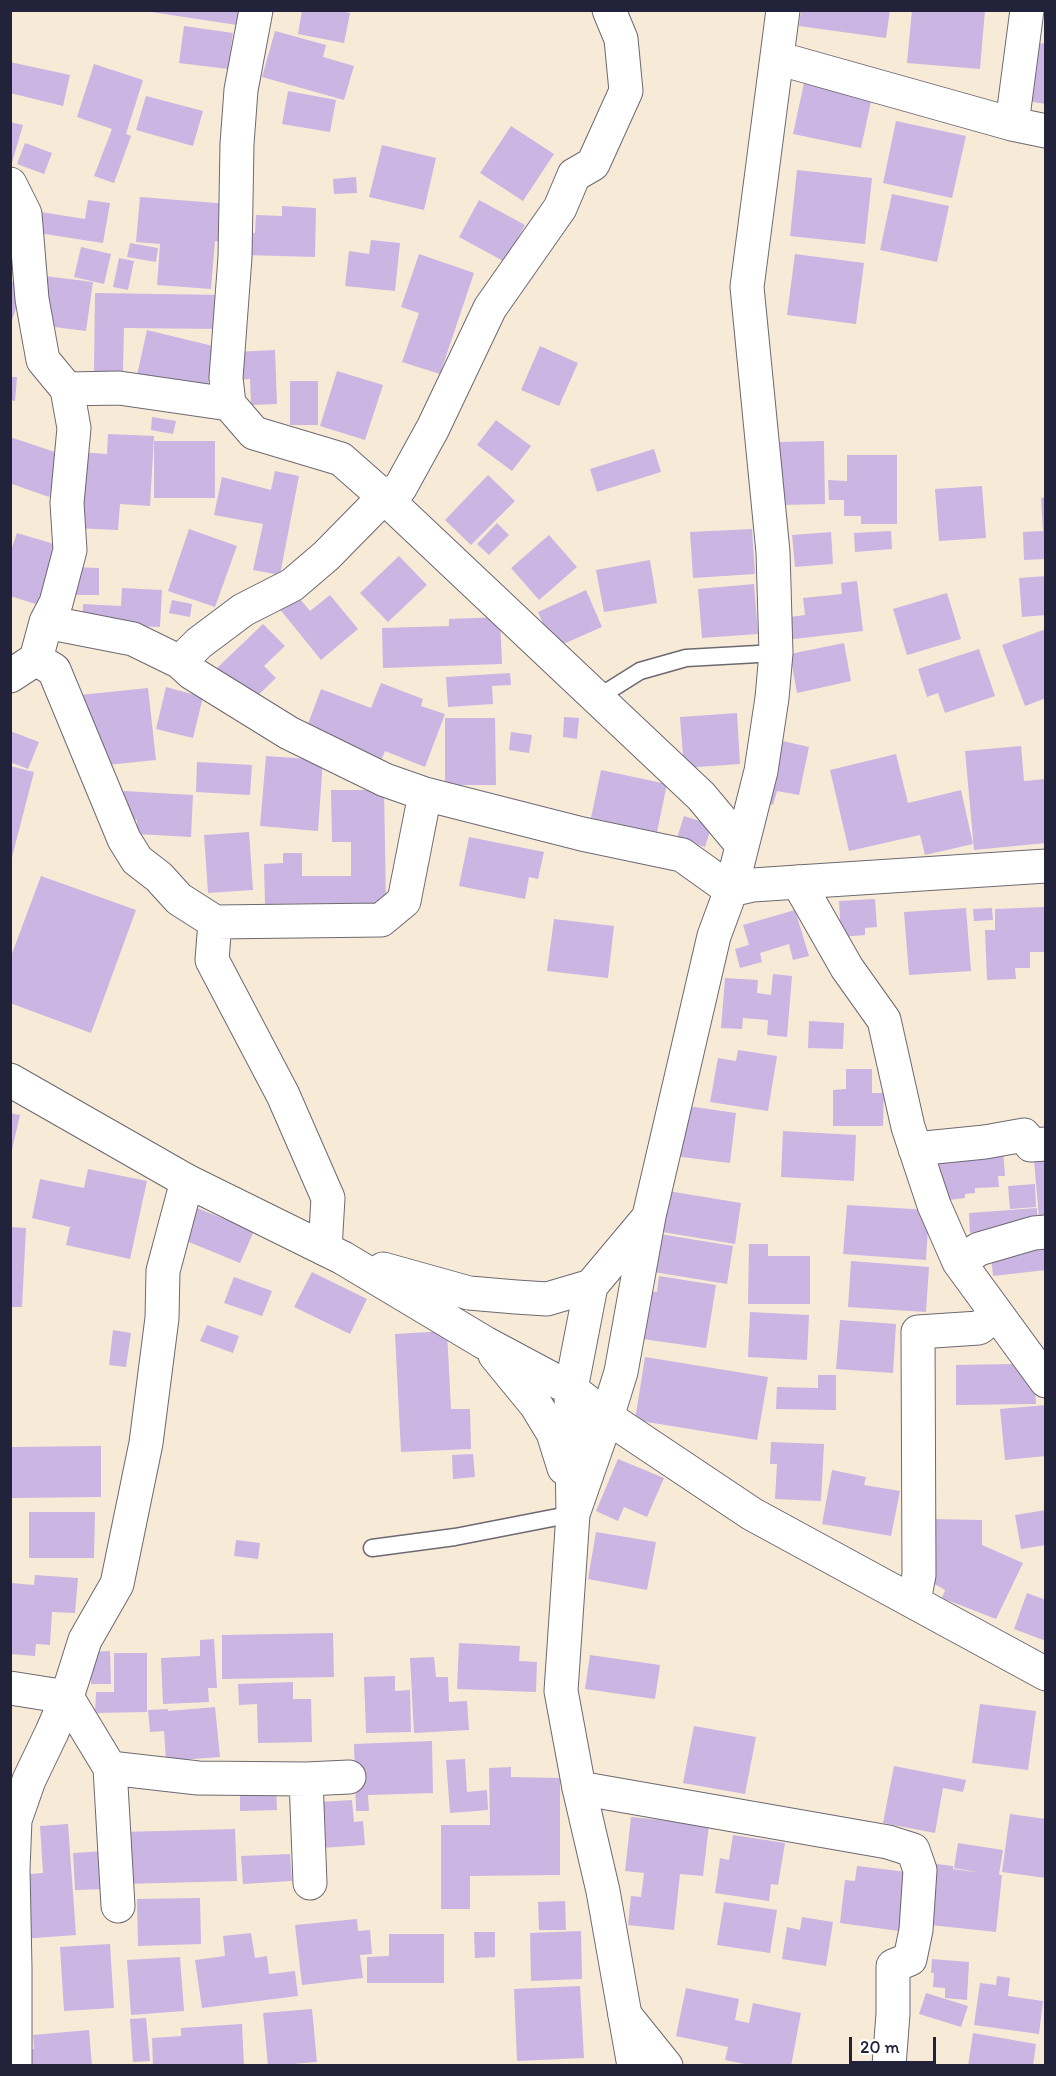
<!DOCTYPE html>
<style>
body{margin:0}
#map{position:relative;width:1056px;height:2076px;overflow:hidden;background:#f7ebd8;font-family:Itim,sans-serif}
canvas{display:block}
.frame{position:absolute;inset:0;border:12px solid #22223b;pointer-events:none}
.scale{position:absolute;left:849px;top:2037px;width:87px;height:27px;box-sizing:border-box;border:3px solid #22223b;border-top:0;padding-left:8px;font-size:18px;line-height:21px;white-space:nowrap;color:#22223b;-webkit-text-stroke:4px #fff;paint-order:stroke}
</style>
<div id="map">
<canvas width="1056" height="2076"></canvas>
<div class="frame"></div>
<div class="scale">20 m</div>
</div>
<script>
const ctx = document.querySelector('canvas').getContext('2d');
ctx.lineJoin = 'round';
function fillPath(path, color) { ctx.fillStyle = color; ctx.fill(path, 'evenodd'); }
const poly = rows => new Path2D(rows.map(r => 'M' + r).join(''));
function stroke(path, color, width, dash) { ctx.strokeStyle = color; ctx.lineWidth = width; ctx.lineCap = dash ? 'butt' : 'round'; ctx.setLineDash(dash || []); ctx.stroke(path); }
const building = poly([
 [138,10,239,10,237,25],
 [302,10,335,10,350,13,344,43,298,34],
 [801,10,890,10,886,38,799,26],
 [912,10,985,10,980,69,907,63],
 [184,26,233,33,228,69,179,63],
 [275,31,326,45,323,57,354,66,344,100,262,77],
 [1038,43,1046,44,1046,104,1027,101],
 [10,62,70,75,63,106,10,93],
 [94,64,143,80,126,134,131,136,114,183,94,176,112,129,77,117],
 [804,83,872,97,861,148,793,134],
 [288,91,336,100,330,132,282,124],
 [146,96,203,111,193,146,136,130],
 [896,121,966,136,952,198,883,183],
 [10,122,23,125,11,166,10,166],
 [511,126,554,154,523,201,480,173],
 [25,143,52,153,44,174,17,164],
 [382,145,436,158,424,210,369,197],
 [797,170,872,178,865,244,790,236],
 [356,177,357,193,334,194,333,179],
 [892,194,949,206,937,262,880,250],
 [140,197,229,204,226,242,215,241,211,289,157,285,160,244,136,242],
 [88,200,110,203,103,243,38,233,41,212,85,219],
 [479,200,525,225,505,262,459,237],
 [282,206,316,208,315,257,245,255,246,233,255,233,256,215,282,216],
 [371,240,400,243,395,291,345,286,349,251,369,254],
 [130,243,158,248,156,262,127,257],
 [81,247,111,254,104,284,74,277],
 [419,254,474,273,440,374,402,362,419,313,401,307],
 [795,254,864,263,856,324,787,315],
 [119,258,134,261,128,290,113,287],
 [45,276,93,282,86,331,38,325],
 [10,281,24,285,11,323,10,323],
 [95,293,223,295,222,329,124,328,123,371,94,371],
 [147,330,217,347,206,391,137,375],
 [540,346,578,363,559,406,521,390],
 [275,350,277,404,251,405,250,379,237,380,235,352],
 [337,371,383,385,365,440,320,426],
 [10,377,17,377,15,401,10,400],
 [290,381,318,381,318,425,290,425],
 [152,417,176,421,173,434,151,430],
 [496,420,531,446,512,471,477,445],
 [108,434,154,436,150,506,120,504,118,530,75,528,79,452,107,454],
 [10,437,64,455,49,497,12,484,10,488],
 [154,441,215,441,215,498,154,498],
 [824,441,825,504,781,505,780,442],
 [654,449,661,472,597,492,590,469],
 [847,455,897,455,897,524,861,524,861,516,844,516,844,500,829,500,828,480,847,481],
 [275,471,299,476,280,575,253,570,263,524,214,515,222,477,271,490],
 [488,475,515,501,471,545,445,520],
 [982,486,986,538,939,541,935,489],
 [1046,497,1046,559,1024,560,1023,532,1043,531,1041,498],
 [497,523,509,535,489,555,477,544],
 [189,529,237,546,215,607,168,591],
 [752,529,755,574,693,578,690,532],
 [891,531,892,549,855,552,854,533],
 [831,532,833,564,795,567,792,535],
 [17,533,61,546,42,606,10,596,10,553],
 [549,535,577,567,539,600,511,568],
 [399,556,427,585,388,622,360,593],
 [650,560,657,603,604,612,596,570],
 [74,567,99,568,99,595,74,595],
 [1046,576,1046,615,1022,617,1019,578],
 [857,581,863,631,785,640,782,618,805,615,803,598,842,594,841,583],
 [754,584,758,634,702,638,698,589],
 [122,588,162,590,160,627,82,624,83,604,121,606],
 [291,588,310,611,330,595,358,629,321,660,274,602],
 [586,590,602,627,554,648,538,612],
 [947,593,961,639,907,655,893,609],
 [172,600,192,604,190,617,169,613],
 [500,617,502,664,383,668,382,628,449,626,449,619],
 [263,624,285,646,264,666,276,678,251,702,217,668],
 [1046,629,1046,698,1025,706,1002,645],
 [844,643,851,681,797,693,790,654],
 [979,649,995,696,945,713,938,693,927,697,918,669],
 [510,673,511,685,492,686,493,704,448,707,446,677],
 [381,683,423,699,421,706,445,714,425,767,385,751,381,761,305,732,321,689,371,708],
 [166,687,203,697,193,738,156,729],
 [148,688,156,760,97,766,80,695],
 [737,713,740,764,684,768,680,717],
 [564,717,579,718,577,739,563,737],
 [445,718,495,718,496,785,445,785],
 [10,731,39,742,28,769,10,762],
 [511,732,532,735,529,753,509,750],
 [774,739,809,747,799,795,777,791,773,805,760,802],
 [1021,746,1024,781,1046,779,1046,843,974,850,965,751],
 [896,754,908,803,961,790,973,844,925,855,920,835,849,851,830,770],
 [266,756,323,760,318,831,260,826],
 [197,762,252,765,250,795,196,792],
 [10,766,34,772,11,861,10,861],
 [601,770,667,784,657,832,591,818],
 [331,790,384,790,386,903,265,904,264,864,283,863,283,853,302,853,302,876,351,876,351,842,332,842],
 [124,791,193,795,191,837,136,834,137,820,123,819],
 [684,816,712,825,705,847,677,838],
 [249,832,253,890,208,893,204,835],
 [469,837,544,852,538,879,529,877,525,899,459,886],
 [41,876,136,910,91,1033,10,1003,10,959],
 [875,899,877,927,865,928,865,935,841,937,839,901],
 [1044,907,1045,952,1030,952,1030,968,1015,968,1016,979,987,980,985,930,995,930,995,909],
 [966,908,971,971,909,975,904,912],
 [992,908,993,920,974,921,973,909],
 [795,910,809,956,793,960,789,944,760,953,762,962,740,968,735,949,749,945,743,925],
 [554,919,614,926,608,978,547,971],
 [773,974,792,976,787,1037,767,1035,768,1020,743,1018,742,1029,721,1028,725,978,758,980,757,993,771,995],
 [809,1021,844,1023,843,1049,808,1048],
 [738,1050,777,1056,768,1111,710,1102,718,1058,736,1061],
 [846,1069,872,1069,872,1093,884,1093,883,1126,833,1126,833,1090,846,1089],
 [681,1105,736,1113,730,1163,674,1156],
 [10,1113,20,1115,11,1154,10,1154],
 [783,1131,856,1135,854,1181,781,1177],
 [1003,1149,1005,1176,998,1176,999,1187,975,1188,975,1193,965,1194,965,1198,949,1200,949,1195,945,1196,944,1181,940,1181,938,1154],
 [1046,1160,1046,1217,1039,1217,1034,1161],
 [88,1169,147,1181,130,1259,66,1245,70,1227,32,1218,40,1179,84,1188],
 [1035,1184,1036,1207,1010,1209,1008,1186],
 [662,1190,741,1203,735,1244,656,1231],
 [847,1205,929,1210,926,1260,843,1254],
 [197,1208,254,1231,240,1263,184,1240],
 [1037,1208,1038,1228,970,1233,969,1213],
 [10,1227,26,1228,22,1307,10,1307],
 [654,1233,733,1246,727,1284,648,1271],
 [749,1244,768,1244,768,1256,810,1256,810,1304,748,1304],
 [1046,1248,1046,1270,993,1276,991,1254],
 [851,1261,929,1267,926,1312,848,1307],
 [312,1272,367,1299,350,1334,294,1307],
 [659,1276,716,1285,706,1348,642,1339,649,1291,657,1292],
 [234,1277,272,1291,262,1316,224,1303],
 [750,1312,809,1315,807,1360,748,1357],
 [840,1320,896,1324,893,1373,836,1369],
 [207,1325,239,1336,233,1353,200,1341],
 [113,1330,131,1333,126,1367,109,1365],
 [447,1331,451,1409,470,1409,471,1449,401,1452,395,1334],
 [645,1357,768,1377,757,1440,635,1420],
 [1012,1364,1035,1388,1036,1404,956,1405,956,1365],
 [818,1375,836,1375,836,1410,776,1409,777,1387,818,1388],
 [1046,1405,1046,1456,1005,1460,1000,1409],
 [771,1442,824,1444,821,1501,775,1499,777,1464,770,1464],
 [101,1446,101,1497,10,1498,10,1447],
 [473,1454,475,1477,453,1479,452,1455],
 [618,1459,664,1478,647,1517,624,1507,618,1521,596,1511],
 [832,1470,866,1477,864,1485,900,1491,891,1536,822,1524],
 [1046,1510,1046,1545,1021,1549,1015,1515],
 [29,1512,95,1512,94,1558,29,1558],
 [931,1519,982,1520,982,1545,1023,1563,996,1619,942,1598,945,1590,931,1582],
 [596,1532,656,1542,647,1590,588,1579],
 [236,1540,260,1543,258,1559,234,1556],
 [35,1575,78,1578,75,1613,52,1612,50,1645,36,1644,35,1656,10,1654,11,1583,34,1585],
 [1027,1593,1046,1600,1046,1641,1014,1629],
 [333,1633,334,1677,222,1679,222,1635],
 [214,1639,217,1688,208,1688,209,1702,163,1704,161,1658,200,1656,200,1640],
 [459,1643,520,1646,519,1661,537,1662,536,1692,457,1689],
 [110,1651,111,1684,91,1684,90,1652],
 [114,1653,147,1653,147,1712,95,1713,96,1692,114,1692],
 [590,1655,660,1665,655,1699,585,1689],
 [434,1657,436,1677,448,1677,449,1702,467,1701,469,1730,414,1733,410,1658],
 [395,1676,395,1691,410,1690,411,1732,366,1733,364,1677],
 [293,1682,293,1699,311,1699,312,1742,258,1743,257,1704,239,1705,238,1684],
 [980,1704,1036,1711,1028,1770,972,1763],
 [215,1707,220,1757,166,1761,164,1731,150,1732,148,1710,168,1709,168,1711],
 [694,1726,756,1737,745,1794,683,1783],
 [432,1741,433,1793,368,1795,369,1811,356,1811,354,1744],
 [465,1759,467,1792,487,1790,488,1810,450,1813,446,1760],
 [894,1766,966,1780,963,1792,943,1788,935,1833,883,1823],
 [511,1767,511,1777,560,1778,560,1875,470,1876,470,1909,441,1909,441,1825,490,1825,489,1768],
 [276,1789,277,1810,240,1811,240,1790],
 [352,1800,354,1822,363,1821,365,1845,322,1848,319,1802],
 [1010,1814,1046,1819,1046,1878,1002,1872],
 [631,1817,709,1825,703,1876,680,1874,674,1930,628,1925,631,1896,641,1897,644,1873,625,1871],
 [68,1824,76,1935,21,1939,17,1875,43,1873,40,1826],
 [235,1829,237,1881,124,1884,122,1832],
 [733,1835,785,1843,778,1885,771,1884,769,1901,715,1893,720,1858,729,1860],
 [958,1843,1003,1850,999,1875,1002,1875,996,1932,921,1924,928,1863,953,1866,953,1869,982,1873,954,1868],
 [104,1851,106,1889,75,1890,73,1853],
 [290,1854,292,1881,243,1884,241,1856],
 [857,1866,907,1872,899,1931,840,1923,845,1880,855,1881],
 [200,1898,201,1944,138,1946,137,1899],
 [565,1901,566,1930,539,1930,538,1902],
 [724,1902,777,1910,770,1953,717,1945],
 [802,1917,833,1922,826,1966,782,1959,787,1927,800,1930],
 [357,1919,358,1931,370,1930,372,1954,360,1955,363,1978,302,1985,295,1925],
 [581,1931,582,1979,531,1981,530,1933],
 [474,1932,495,1932,495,1957,475,1958],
 [251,1933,255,1958,267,1956,269,1974,295,1971,298,1996,202,2008,195,1960,225,1956,223,1936],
 [389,1934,444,1934,444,1983,367,1983,367,1957,389,1956],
 [110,1944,114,2008,64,2011,60,1947],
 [180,1957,184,2011,131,2015,127,1960],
 [932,1959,969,1962,967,2000,945,1998,945,1988,933,1987,934,1973,931,1973],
 [997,1976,1010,1978,1008,1996,1043,2001,1039,2034,974,2025,980,1983,996,1985],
 [580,1986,584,2058,517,2061,514,1989],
 [686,1988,739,1999,735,2020,749,2023,753,2003,801,2013,791,2066,754,2066,725,2060,728,2047,676,2036],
 [926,1993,968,2006,961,2027,919,2014],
 [312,2009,317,2062,268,2066,263,2013],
 [146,2018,150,2061,133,2062,130,2019],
 [242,2024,244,2066,153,2066,152,2038,181,2036,181,2028],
 [89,2030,92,2066,26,2066,25,2050,34,2049,33,2035],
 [973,2033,1036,2044,1033,2066,968,2066]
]);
const service = poly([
 [597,698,640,671,686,658,776,653],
 [372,1548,455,1537,573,1514]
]);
const minor = poly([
 [256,10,241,90,237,144,235,257,226,378,229,404,254,433,341,459,384,497,701,796,742,845],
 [777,58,1012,124,1046,131],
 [1012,124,1027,10],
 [10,184,25,214,32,299,43,360,67,389,74,428,67,503,70,550,56,603,46,622],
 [67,389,119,388,229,404],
 [36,659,54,670,124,839,137,860,159,877,179,899,215,922,381,920,404,901,425,794],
 [180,662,199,643,243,610,292,585,326,556,384,497,400,488,433,428,490,308,560,208,574,175,593,164,626,91,621,39,609,10],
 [10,676,36,659,46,622,133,639,180,662,192,673,289,733,385,780,425,794,582,834,682,855,731,890,761,771,772,698,776,653,773,552,747,287,783,10],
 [798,882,847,968,884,1020,908,1127,934,1205,959,1262,1046,1381],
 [215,922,212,960,283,1095,328,1198,325,1249],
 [915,1149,985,1142,1024,1135,1031,1145,1046,1144],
 [959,1262,979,1249,1034,1233,1046,1232],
 [914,1601,919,1575,918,1332,979,1328,997,1314],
 [10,1688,67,1697,110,1768,198,1778,306,1779,349,1777],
 [110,1768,118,1906],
 [306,1779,310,1883],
 [579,1788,888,1842,913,1850,920,1870,916,1930,910,1959,893,1966,893,2014,889,2066],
 [625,2015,666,2066],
 [15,2066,15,1968,13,1869,15,1820,29,1780,52,1732,67,1697,85,1640,117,1584,146,1443,162,1318,163,1271,187,1181]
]);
const tertiary = poly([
 [10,1080,187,1181,343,1258,485,1343,571,1389,607,1417,752,1514,1046,1674],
 [383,1269,469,1293,516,1297,547,1299,591,1286],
 [495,1355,536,1405,553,1433,564,1468],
 [573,1514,607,1417,621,1372,649,1216,714,936,731,890,753,885,798,882,1046,866],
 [634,2066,603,1891,579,1788,561,1691,573,1514,571,1389,591,1286,648,1218]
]);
fillPath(building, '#cbb5e2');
stroke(service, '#6d6872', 19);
stroke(minor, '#6d6872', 35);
stroke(tertiary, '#6d6872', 35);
stroke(service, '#fff', 16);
stroke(minor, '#fff', 33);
stroke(tertiary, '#fff', 33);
</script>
